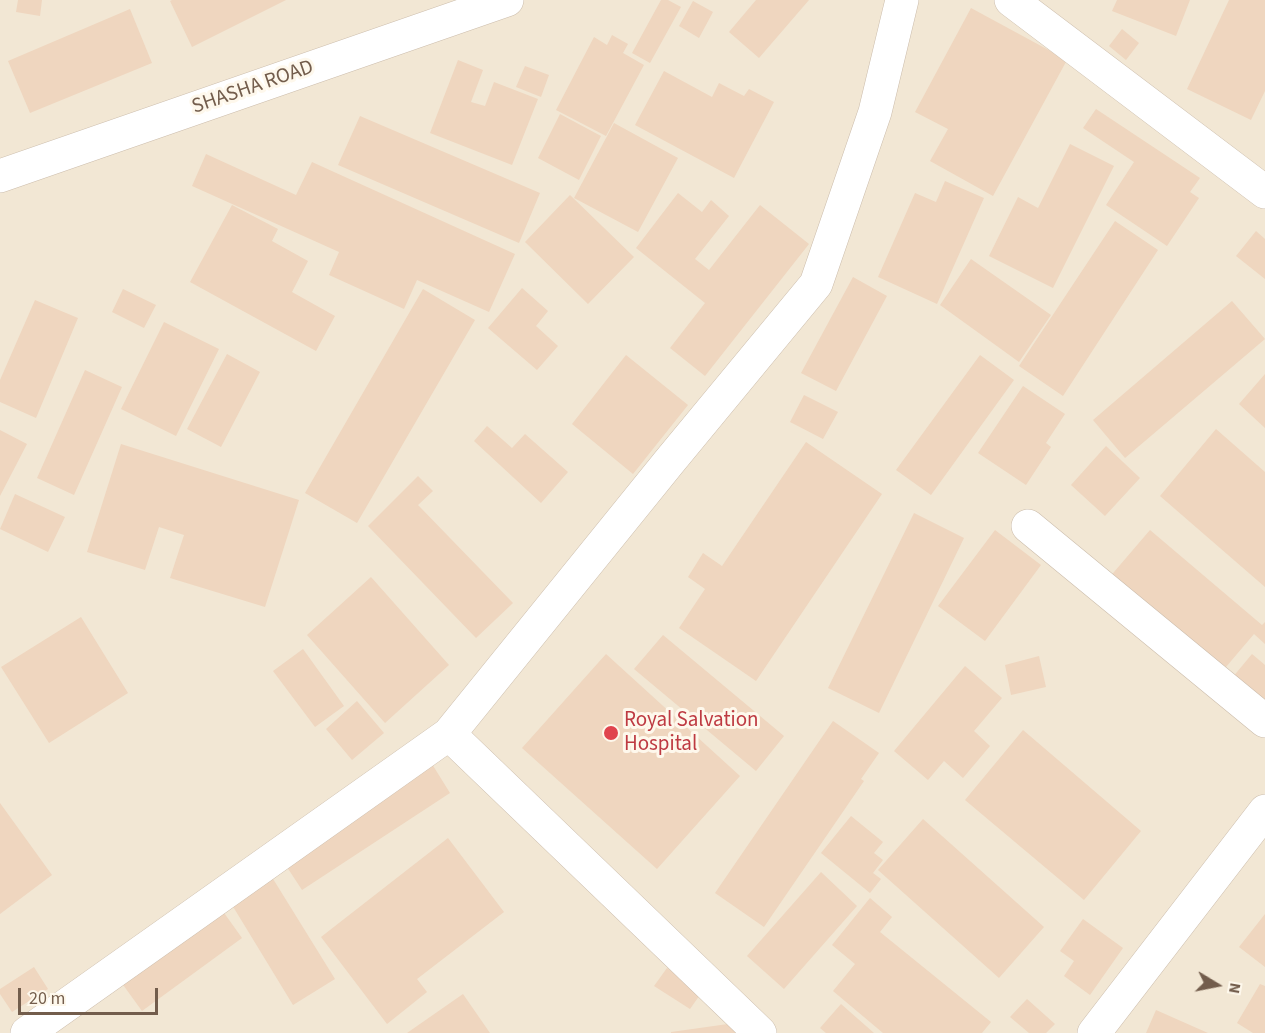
<!DOCTYPE html>
<style>
body{margin:0}
#map{position:relative;width:1265px;height:1033px;overflow:hidden;background:#fbf5e6;font-family:"Source Sans 3",sans-serif}
canvas{display:block}
.north{position:absolute;left:1187px;top:955px;width:60px;height:60px;-webkit-text-stroke:4px #fef8ec;paint-order:stroke;rotate:100deg;font-size:16px;font-weight:700;line-height:24px;text-align:center;color:#735d4c}
.north::after{content:'';display:block;margin:auto;width:21px;height:27px;background:#735d4c;clip-path:polygon(50% 0,100% 100%,50% 72%,0 100%)}
.scale{position:absolute;left:18px;top:988px;width:140px;height:27px;box-sizing:border-box;border:3px solid #735d4c;border-top:0;padding-left:8px;font-size:18px;line-height:21px;white-space:nowrap;color:#735d4c;-webkit-text-stroke:4px #fef8ec;paint-order:stroke}
</style>
<div id="map">
<canvas width="1265" height="1033"></canvas>
<div class="north">N</div>
<div class="scale">20 m</div>
</div>
<script>
const ctx = document.querySelector('canvas').getContext('2d');
ctx.lineJoin = 'round';
function fillPath(path, color) { ctx.fillStyle = color; ctx.fill(path, 'evenodd'); }
const poly = rows => new Path2D(rows.map(r => 'M' + r).join(''));
function stroke(path, color, width, dash) { ctx.strokeStyle = color; ctx.lineWidth = width; ctx.lineCap = dash ? 'butt' : 'round'; ctx.setLineDash(dash || []); ctx.stroke(path); }
function label(font, color, halo, rows, align = 'center') {
  ctx.font = font + ' "Source Sans 3",sans-serif'; ctx.lineWidth = 6; ctx.setLineDash([]); ctx.textBaseline = 'middle'; ctx.strokeStyle = halo; ctx.fillStyle = color; for (const [text, x, y, turn = 0] of rows) {
    ctx.save(); ctx.translate(x, y); ctx.rotate((+turn || 0) * Math.PI / 180); ctx.textAlign = isNaN(turn) ? turn : align; if (halo) ctx.strokeText(text, 0, 0); ctx.fillText(text, 0, 0); ctx.restore();
  }
}
const residential = poly([
 [0,0,1265,0,1265,1033,0,1033]
]);
const building = poly([
 [18,0,42,0,40,16,16,12],
 [172,0,286,0,192,47,170,1],
 [661,0,668,0,681,7,650,63,632,53],
 [756,0,809,0,759,58,729,32],
 [1117,0,1190,0,1176,36,1112,11],
 [1229,0,1265,0,1265,91,1251,120,1187,89],
 [693,1,713,12,699,38,679,26],
 [971,8,1067,60,993,196,930,161,948,129,915,112],
 [130,9,152,63,30,113,8,61],
 [1122,29,1139,43,1126,60,1109,46],
 [612,35,628,44,623,53,644,65,606,136,556,110,594,37,607,45],
 [458,60,483,70,471,102,485,106,494,82,538,99,512,165,430,133],
 [525,66,549,75,541,97,516,87],
 [664,71,712,97,719,83,744,96,749,89,774,102,734,178,635,125],
 [1096,109,1200,178,1190,192,1199,198,1167,246,1106,205,1134,162,1083,128],
 [560,114,601,136,579,180,538,158],
 [360,116,540,193,519,243,338,165],
 [614,123,678,158,638,232,574,198],
 [1070,144,1114,166,1053,288,989,256,1018,197,1038,208],
 [206,154,296,195,312,162,515,254,489,312,417,280,404,309,329,275,339,252,192,186],
 [945,181,984,198,937,304,878,277,915,193,936,202],
 [678,193,702,212,711,200,729,216,695,259,709,270,760,205,809,244,705,376,670,348,705,303,636,248],
 [570,195,634,257,588,304,525,242],
 [232,205,278,229,272,241,308,261,292,292,335,316,316,351,190,282],
 [1115,221,1158,250,1063,396,1019,366],
 [1256,231,1265,239,1265,279,1236,256],
 [971,259,1051,315,1019,362,940,305],
 [853,277,887,296,836,391,801,373],
 [522,288,548,311,536,326,558,346,537,370,488,328],
 [123,289,156,305,144,328,112,312],
 [423,289,475,320,357,523,305,493],
 [35,300,78,318,36,418,0,402,0,380],
 [1232,301,1265,339,1125,458,1093,420],
 [164,322,219,349,176,436,121,409],
 [227,354,260,372,221,447,187,429],
 [626,355,688,405,633,474,572,424],
 [980,355,1014,380,931,495,896,470],
 [85,370,122,387,74,495,37,478],
 [1265,374,1265,428,1239,404],
 [1023,386,1065,414,1046,443,1051,447,1026,485,978,453],
 [804,395,838,412,823,439,790,422],
 [487,426,512,448,525,434,568,472,541,503,474,441],
 [1216,429,1265,472,1265,587,1160,496],
 [0,430,27,444,0,496],
 [806,442,882,494,756,681,679,628,705,589,688,577,703,553,722,566],
 [121,444,299,500,265,607,170,578,184,535,159,527,145,570,87,552],
 [1106,446,1140,478,1105,516,1071,485],
 [418,476,433,491,418,505,513,603,476,638,368,526],
 [15,494,65,517,48,552,0,529],
 [914,513,964,538,879,713,828,688],
 [995,530,1041,565,985,641,938,606],
 [1150,530,1262,625,1265,622,1265,644,1254,634,1220,674,1108,579],
 [371,577,449,665,385,723,307,635],
 [81,617,128,693,49,743,1,667],
 [663,635,784,736,756,771,634,669],
 [303,649,344,706,315,727,273,671],
 [606,654,740,776,657,869,522,748],
 [1252,654,1265,665,1265,706,1232,678],
 [1039,656,1046,687,1011,695,1005,665],
 [965,666,1002,698,974,731,990,746,963,778,944,761,928,780,894,751],
 [357,701,384,733,352,760,326,729],
 [833,721,879,753,861,779,864,781,764,927,715,893],
 [1023,730,1141,831,1084,900,965,800],
 [432,764,450,793,302,890,283,861],
 [0,803,52,875,0,914],
 [851,816,883,842,874,853,883,860,873,873,881,879,870,893,821,853],
 [923,819,1044,927,999,978,878,870],
 [448,838,504,912,417,979,427,992,387,1024,321,937],
 [821,872,857,906,784,989,747,956],
 [270,874,335,979,293,1005,229,900],
 [870,898,892,917,880,932,991,1022,982,1033,883,1033,833,991,855,964,832,945],
 [222,910,242,938,142,1011,121,982],
 [1265,914,1265,967,1239,947],
 [1083,919,1123,948,1090,995,1064,976,1074,961,1060,951],
 [34,967,48,989,12,1012,0,994,0,989],
 [667,968,702,992,690,1009,654,986],
 [1260,984,1265,986,1265,1033,1253,1033,1237,1023],
 [463,994,490,1033,407,1033],
 [1027,999,1055,1024,1046,1033,1029,1033,1010,1017],
 [841,1004,874,1033,826,1033,820,1028],
 [1156,1010,1208,1033,1146,1033],
 [735,1023,736,1033,671,1033,671,1032]
]);
const minor = poly([
 [1011,0,1265,192],
 [1028,526,1265,721],
 [449,734,760,1033],
 [27,1033,449,734,669,462,816,284,875,112,902,0],
 [1094,1033,1265,811]
]);
const tertiary = poly([
 [0,176,507,0]
]);
const markers = [
 [611,733,8,"#e0444e"]
];
const streetNames = [
 ["SHASHA ROAD",253,88,-19]
];
const healthNames = [
 ["Royal Salvation",624,721],
 ["Hospital",624,745]
];
fillPath(residential, '#f2e7d4');
fillPath(building, '#efd6bf');
stroke(minor, '#ccbdac', 34);
stroke(tertiary, '#ccbdac', 34);
stroke(minor, '#fff', 33);
stroke(tertiary, '#fff', 33);
for (const [x, y, r, color] of markers) { const dot = new Path2D(); dot.arc(x, y, r, 0, 2 * Math.PI); ctx.fillStyle = color; ctx.fill(dot); stroke(dot, '#fef8ec', 2); }
label('21px', '#735d4c', '#fef8ec', streetNames);
label('21px', '#be3a42', '#fef8ec', healthNames, 'left');
</script>
